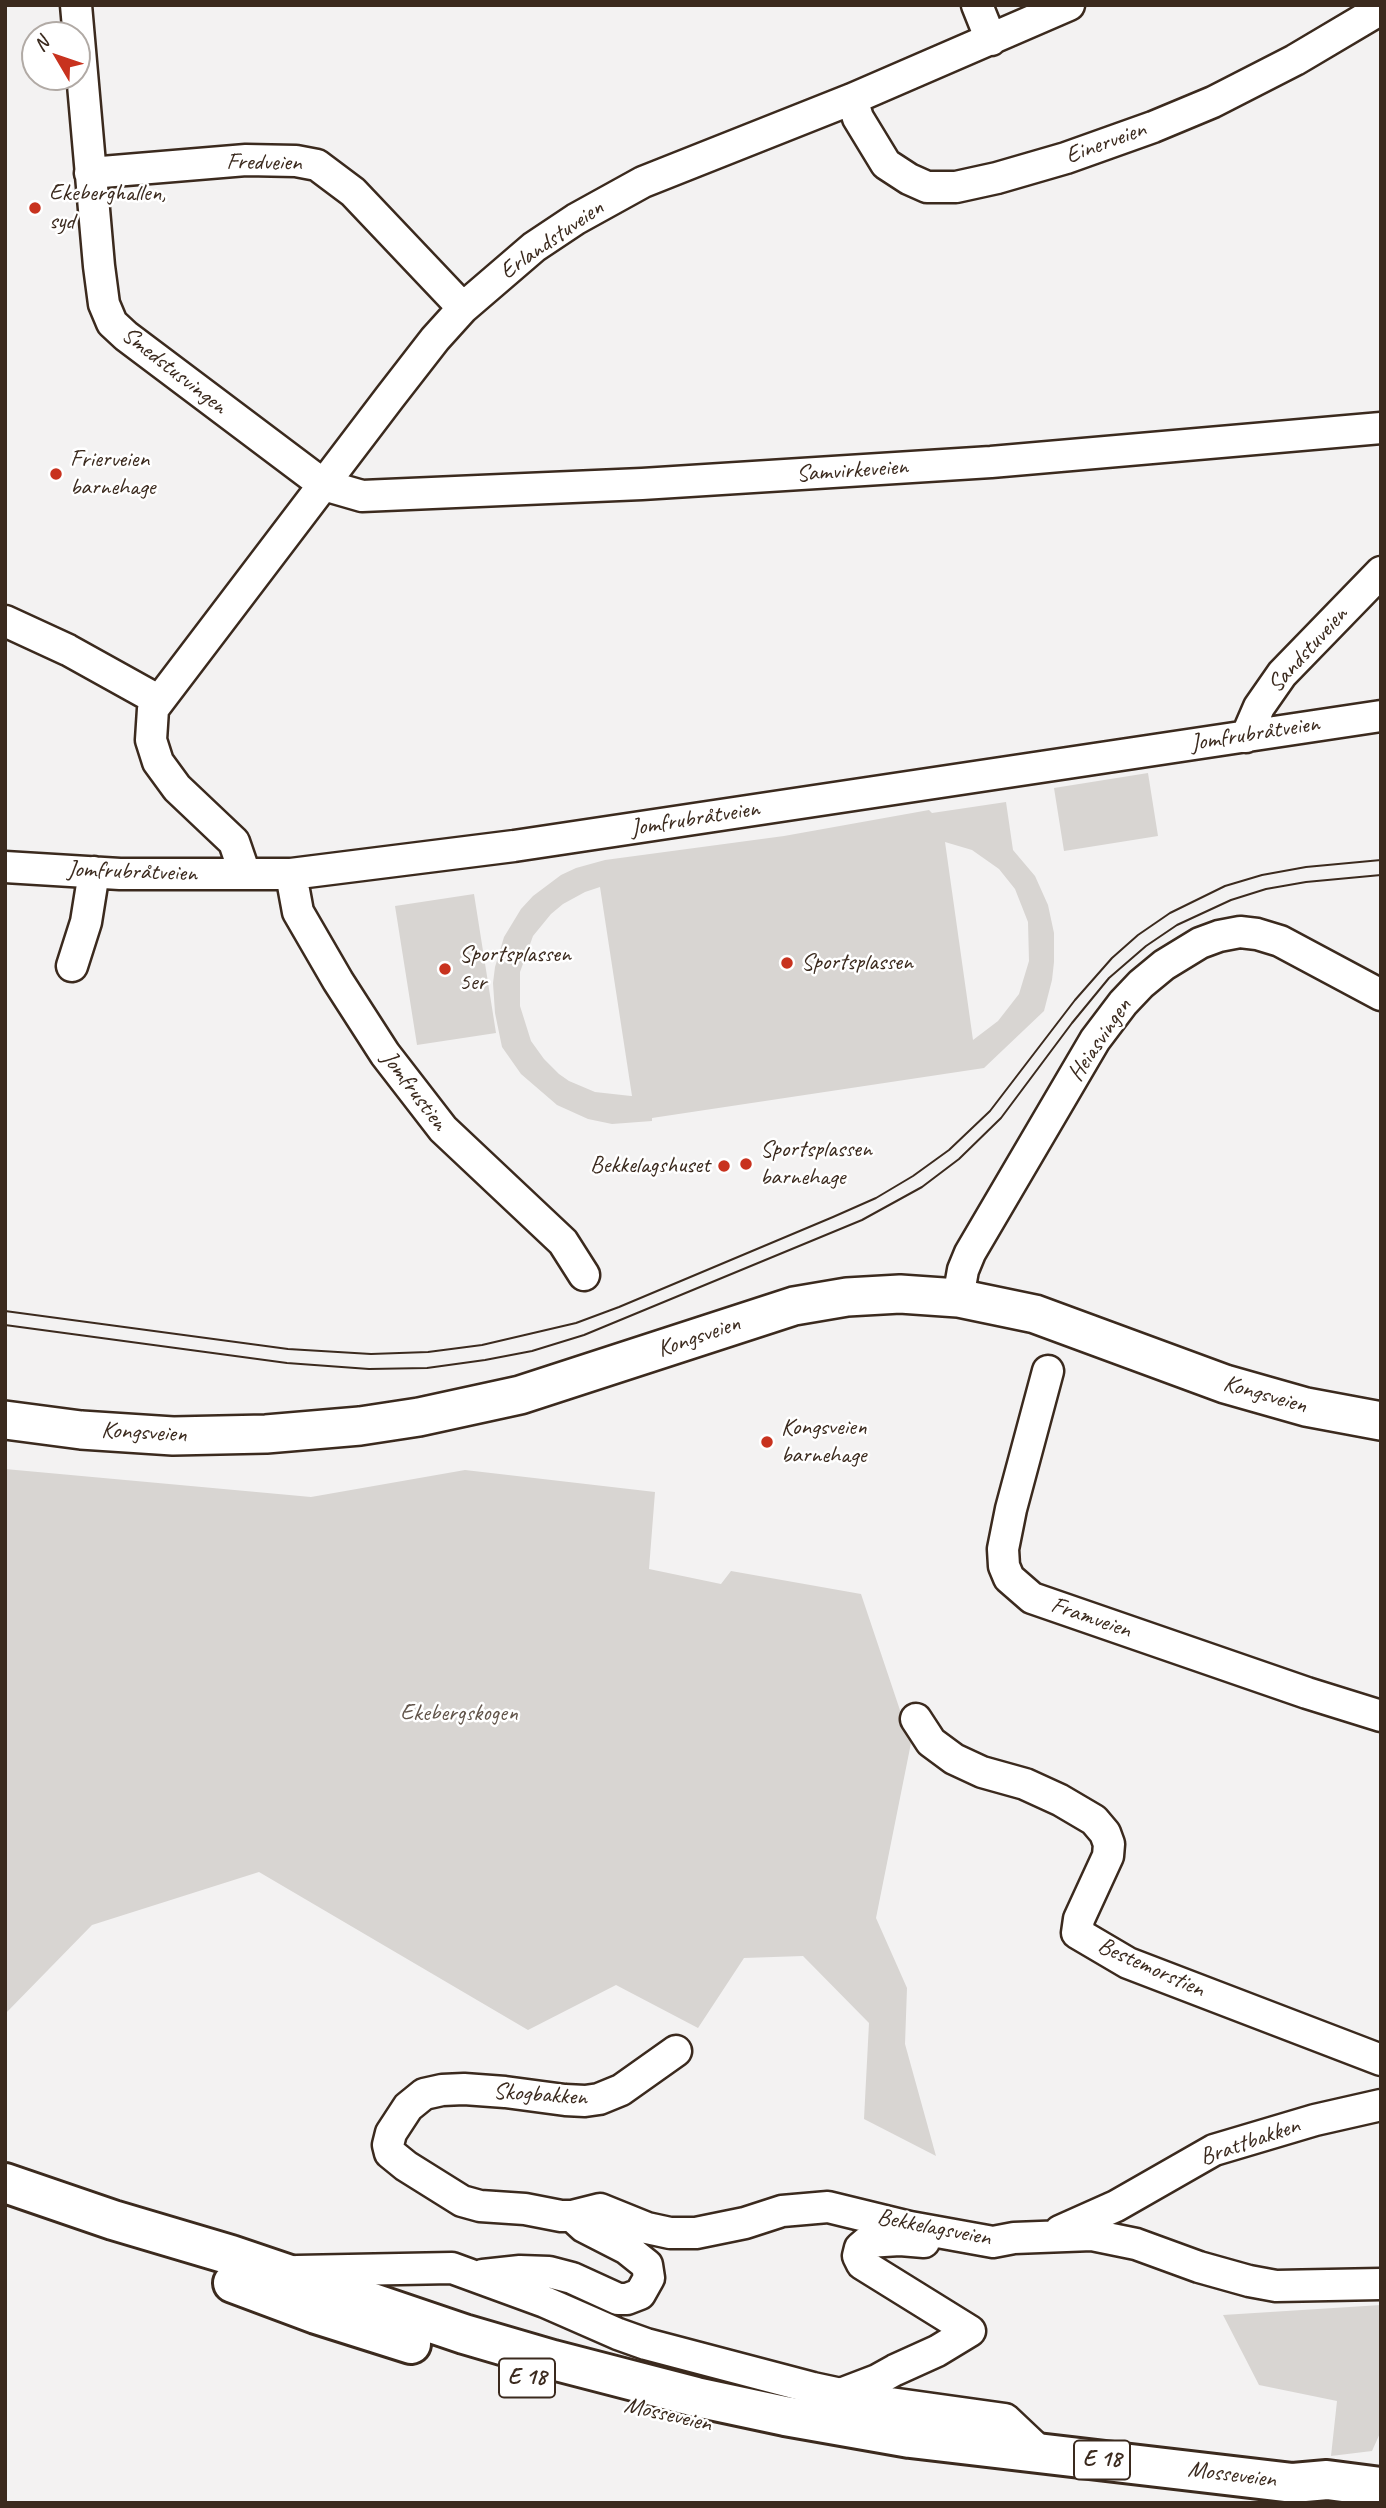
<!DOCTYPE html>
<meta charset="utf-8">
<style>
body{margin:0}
#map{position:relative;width:1386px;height:2508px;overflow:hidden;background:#f3f2f2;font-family:Caveat,sans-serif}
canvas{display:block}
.frame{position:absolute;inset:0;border:7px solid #3b2a1e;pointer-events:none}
.north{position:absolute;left:21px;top:21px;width:70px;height:70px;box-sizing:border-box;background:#fff;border:2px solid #b1aaa5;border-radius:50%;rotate:309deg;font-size:19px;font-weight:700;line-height:28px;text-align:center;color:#3b2a1e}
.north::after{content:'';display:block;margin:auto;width:24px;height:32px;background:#c8321e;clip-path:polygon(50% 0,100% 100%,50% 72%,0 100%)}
</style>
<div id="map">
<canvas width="1386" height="2508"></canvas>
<div class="frame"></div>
<div class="north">N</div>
</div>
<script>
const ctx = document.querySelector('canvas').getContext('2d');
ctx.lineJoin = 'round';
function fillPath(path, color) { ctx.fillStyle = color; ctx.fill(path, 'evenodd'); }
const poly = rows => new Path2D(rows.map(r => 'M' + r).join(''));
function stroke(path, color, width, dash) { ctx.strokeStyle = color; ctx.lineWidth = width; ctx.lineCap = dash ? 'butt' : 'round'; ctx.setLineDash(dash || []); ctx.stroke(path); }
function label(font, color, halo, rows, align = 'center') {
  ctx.font = font + ' Caveat,sans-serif'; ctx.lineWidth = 5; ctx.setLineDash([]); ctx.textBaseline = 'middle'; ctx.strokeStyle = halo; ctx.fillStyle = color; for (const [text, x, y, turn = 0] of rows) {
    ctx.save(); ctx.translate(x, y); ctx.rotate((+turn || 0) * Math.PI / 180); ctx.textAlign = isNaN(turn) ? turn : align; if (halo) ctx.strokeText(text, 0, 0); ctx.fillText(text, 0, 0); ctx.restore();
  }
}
const green = poly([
 [1148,773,1158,836,1064,851,1054,788],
 [1006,802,1013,850,1035,876,1048,905,1054,933,1054,962,1052,980,1044,1011,984,1068,652,1118,652,1121,612,1124,588,1119,557,1105,521,1074,502,1047,495,1013,493,983,495,967,504,937,521,909,533,896,561,875,576,868,605,860,784,836,929,810,932,813],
 [945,842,972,850,999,869,1015,889,1028,922,1029,961,1019,994,998,1021,973,1040],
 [600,887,632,1096,631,1096,595,1092,569,1081,559,1074,544,1059,531,1041,520,1006,520,972,533,936,551,914,563,904,585,892],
 [474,894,496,1033,417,1045,395,906],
 [5,1469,311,1497,465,1470,655,1492,649,1569,721,1584,731,1571,861,1594,911,1743,876,1918,907,1988,905,2044,936,2156,864,2119,869,2023,803,1956,744,1958,698,2028,616,1985,528,2030,259,1872,92,1925,5,2014],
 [1381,2305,1381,2431,1372,2451,1331,2456,1337,2401,1259,2385,1223,2315]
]);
const minor = poly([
 [76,5,99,266,104,304,112,323,126,336,324,485,362,496,642,484,991,462,1381,428],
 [977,5,991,40],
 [852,99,858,118,886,164,909,179,927,187,956,187,997,178,1066,158,1153,127,1213,102,1295,60,1381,9],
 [90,173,246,160,296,161,317,165,353,192,463,308],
 [5,621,68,650,158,700],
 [1246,737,1259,707,1282,674,1381,572],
 [5,867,120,874,291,874,514,846,1381,716],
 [245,874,234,842,177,788,158,762,151,740,153,709,390,397,435,339,463,308,534,247,576,219,643,182,852,99,1069,5],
 [291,874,298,912,338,981,385,1054,443,1129,563,1242,584,1275],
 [72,966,86,922,94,872],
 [958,1298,963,1270,970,1253,1095,1040,1123,1003,1141,984,1164,965,1200,943,1219,936,1240,932,1257,934,1280,941,1381,995],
 [1048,1371,1011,1509,1003,1549,1004,1566,1009,1578,1032,1598,1307,1693,1381,1716],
 [916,1719,931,1742,954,1759,982,1772,1025,1784,1060,1800,1094,1820,1105,1833,1109,1844,1108,1856,1079,1919,1077,1933,1128,1963,1381,2060],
 [676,2051,621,2090,599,2099,585,2101,565,2100,505,2092,464,2089,442,2090,424,2094,408,2107,391,2133,388,2145,390,2153,406,2166,462,2201,480,2206,525,2209,561,2216,572,2216,600,2209,647,2228,670,2233,696,2233,745,2223,782,2211,828,2207,910,2227,993,2242,1014,2238,1092,2235,1136,2244,1199,2267,1249,2281,1276,2286,1381,2284],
 [1060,2231,1116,2206,1214,2150,1315,2120,1381,2105],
 [297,2271,452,2268,545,2302,618,2334,646,2344,813,2388,869,2400,1005,2419,1041,2453],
 [483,2275,520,2271,549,2272,572,2278,618,2299,627,2299,640,2294,649,2278,647,2265,627,2249,584,2227,572,2216],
 [843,2393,877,2380,895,2370,937,2351,970,2331,862,2264,858,2256,860,2248,867,2242,900,2240,924,2242]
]);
const major = poly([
 [5,1420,81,1430,173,1436,266,1434,360,1426,419,1417,520,1395,794,1306,847,1297,900,1294,958,1298,1035,1314,1225,1384,1306,1407,1381,1421]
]);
const highway = poly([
 [5,2183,113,2220,231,2255,464,2334,553,2360,696,2397,785,2416,910,2438,1293,2483,1327,2480,1381,2487],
 [233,2283,316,2314,411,2344]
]);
const tram = poly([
 [5,1311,288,1349,371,1354,428,1352,482,1345,576,1323,619,1307,833,1217,876,1198,913,1176,949,1150,990,1111,1075,1000,1112,958,1138,935,1170,913,1225,886,1262,875,1306,867,1381,860],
 [5,1325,287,1363,369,1369,427,1368,485,1360,532,1351,584,1335,862,1220,922,1187,959,1159,1001,1118,1072,1023,1109,978,1146,946,1177,925,1231,900,1266,889,1306,882,1381,875]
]);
const markers = [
 [35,208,7,"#c8321e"],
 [56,474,7,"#c8321e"],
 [787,963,7,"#c8321e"],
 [445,969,7,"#c8321e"],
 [746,1164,7,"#c8321e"],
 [724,1166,7,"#c8321e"],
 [767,1442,7,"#c8321e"]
];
const shields = [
 [527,2378,56],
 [1102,2460,56]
];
const shieldNames = [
 ["E 18",527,2378],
 ["E 18",1102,2460]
];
const streetNames = [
 ["Einerveien",1106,143,-20],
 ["Fredveien",264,163,1],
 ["Erlandstuveien",552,240,-35],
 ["Smedstusvingen",174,371,38],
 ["Samvirkeveien",852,471,-4],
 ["Sandstuveien",1308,650,-48],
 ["Jomfrubråtveien",1255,734,-9],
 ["Jomfrubråtveien",695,819,-9],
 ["Jomfrubråtveien",132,872,2],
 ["Heiasvingen",1100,1040,-56],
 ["Jomfrustien",414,1091,53],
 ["Kongsveien",699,1337,-19],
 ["Kongsveien",1265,1395,16],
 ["Kongsveien",144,1433,3],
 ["Framveien",1091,1618,19],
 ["Bestemorstien",1151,1968,24],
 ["Skogbakken",540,2095,4],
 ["Brattbakken",1250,2142,-19],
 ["Bekkelagsveien",934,2228,11],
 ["Mosseveien",668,2415,13],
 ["Mosseveien",1232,2475,7]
];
const poiNames = [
 ["Ekeberghallen,",49,194],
 ["syd",49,222],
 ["Frierveien",70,460],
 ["barnehage",70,488],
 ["Sportsplassen",459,955],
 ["5er",459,983],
 ["Sportsplassen",801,963],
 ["Sportsplassen",760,1150],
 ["barnehage",760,1178],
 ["Bekkelagshuset",710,1166,"right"],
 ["Kongsveien",781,1428],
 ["barnehage",781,1456]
];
const parkNames = [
 ["Ekebergskogen",459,1714]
];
fillPath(green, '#d8d5d2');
stroke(minor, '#3b2a1e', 35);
stroke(major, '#3b2a1e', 42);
stroke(highway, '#3b2a1e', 44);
stroke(minor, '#fff', 30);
stroke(major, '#fff', 37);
stroke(highway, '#fff', 38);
stroke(tram, '#3b2a1e', 2);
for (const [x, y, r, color] of markers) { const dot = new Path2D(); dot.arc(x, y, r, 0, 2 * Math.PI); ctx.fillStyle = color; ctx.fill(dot); stroke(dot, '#fff', 2.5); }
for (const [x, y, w] of shields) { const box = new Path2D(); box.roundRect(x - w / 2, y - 19.5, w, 39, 5); ctx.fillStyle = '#fff'; ctx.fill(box); stroke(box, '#3b2a1e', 2); }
label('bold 23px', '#3b2a1e', null, shieldNames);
label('24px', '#3b2a1e', '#fff', streetNames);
label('24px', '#3b2a1e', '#fff', poiNames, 'left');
label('24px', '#62554b', '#fff', parkNames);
</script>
